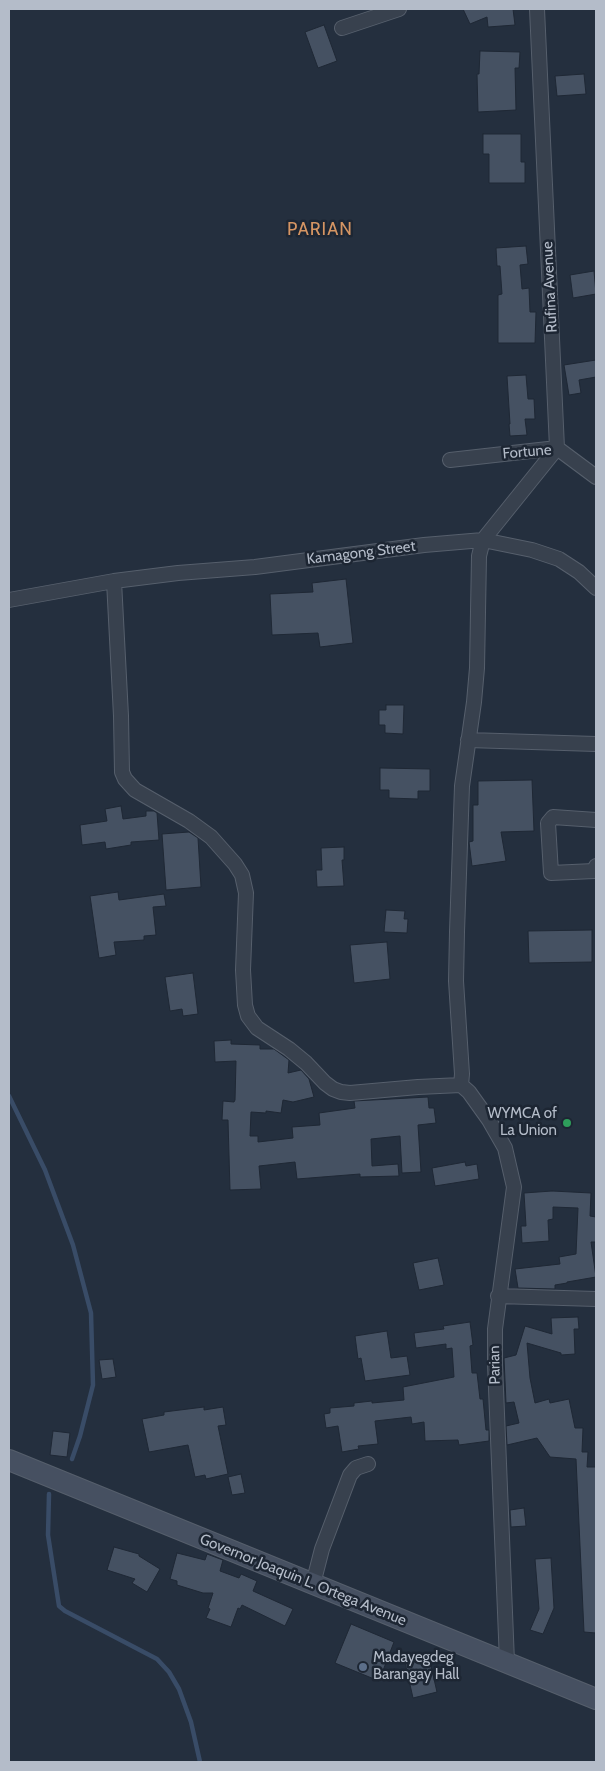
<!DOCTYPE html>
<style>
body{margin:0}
#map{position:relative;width:605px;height:1771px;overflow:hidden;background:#242f3e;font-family:Cabin,sans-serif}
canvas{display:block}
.frame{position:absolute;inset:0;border:10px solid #b4bcc9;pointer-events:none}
</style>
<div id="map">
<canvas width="605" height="1771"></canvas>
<div class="frame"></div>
</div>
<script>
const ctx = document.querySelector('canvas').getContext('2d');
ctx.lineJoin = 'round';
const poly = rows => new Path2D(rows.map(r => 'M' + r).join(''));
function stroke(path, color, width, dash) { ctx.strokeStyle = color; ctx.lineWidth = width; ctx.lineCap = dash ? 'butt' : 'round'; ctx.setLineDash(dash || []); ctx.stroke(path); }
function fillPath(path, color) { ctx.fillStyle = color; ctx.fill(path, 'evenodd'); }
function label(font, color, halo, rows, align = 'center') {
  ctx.font = font + ' Cabin,sans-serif'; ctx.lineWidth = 5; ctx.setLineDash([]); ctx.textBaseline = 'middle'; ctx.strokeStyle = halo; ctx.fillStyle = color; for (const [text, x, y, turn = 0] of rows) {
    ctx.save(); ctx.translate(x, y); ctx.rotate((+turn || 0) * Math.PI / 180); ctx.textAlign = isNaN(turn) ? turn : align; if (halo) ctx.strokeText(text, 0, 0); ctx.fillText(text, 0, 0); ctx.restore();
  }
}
const stream = poly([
 [9,1096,45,1170,73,1245,91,1313,93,1385,80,1436,72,1459],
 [49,1494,48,1535,59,1606,65,1611,157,1659,169,1672,179,1689,191,1722,200,1762]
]);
const building = poly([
 [463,9,513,9,515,25,488,27,487,17,470,24,463,9],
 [324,25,337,61,318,68,305,32,324,25],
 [480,51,520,52,519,68,515,68,516,110,478,112,477,74,479,74,480,51],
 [584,74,586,94,557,96,555,76,584,74],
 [483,134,521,134,521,162,525,162,525,183,489,183,489,154,483,154,483,134],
 [526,246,528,264,520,265,522,289,529,288,530,312,536,312,535,343,498,343,498,295,502,294,500,266,497,266,496,248,526,246],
 [594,271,596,294,573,298,570,275,594,271],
 [596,360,596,377,579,380,581,393,569,395,564,365,596,360],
 [526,375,528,399,534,399,535,419,525,419,527,435,510,436,509,424,510,424,507,376,526,375],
 [346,579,353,643,320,647,318,633,272,635,270,594,313,592,312,583,346,579],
 [386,705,404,705,403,734,385,733,385,725,379,725,379,710,386,710,386,705],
 [380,768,430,769,430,791,418,791,418,799,389,798,389,790,380,790,380,768],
 [532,780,534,831,501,832,506,861,472,866,469,842,473,841,473,805,478,805,478,781,532,780],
 [121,806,123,819,146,816,146,811,154,811,157,813,159,840,131,842,131,845,106,849,105,842,82,845,80,825,107,821,105,809,121,806],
 [189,832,198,838,201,887,166,890,162,834,189,832],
 [344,847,344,860,342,860,344,886,317,887,316,870,322,870,321,848,344,847],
 [118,892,119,900,164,894,166,906,153,907,156,935,144,936,144,940,114,942,116,955,99,958,90,896,118,892],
 [386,910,405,911,404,919,408,919,407,933,384,932,386,910],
 [592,930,592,962,529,963,528,931,592,930],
 [387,942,390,979,354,983,350,945,387,942],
 [193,973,198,1014,183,1016,182,1009,170,1011,165,977,193,973],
 [231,1040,231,1044,260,1045,260,1049,274,1049,289,1060,288,1073,301,1070,309,1079,314,1097,293,1102,283,1100,281,1113,266,1111,266,1113,251,1112,250,1136,258,1136,258,1142,293,1138,292,1127,320,1125,319,1113,355,1108,354,1101,428,1097,429,1108,434,1108,436,1123,418,1125,421,1172,402,1173,400,1136,371,1139,372,1166,398,1164,399,1176,360,1177,360,1174,297,1179,295,1162,259,1166,261,1189,230,1190,228,1120,222,1120,223,1101,234,1102,235,1100,236,1061,215,1062,214,1041,231,1040],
 [465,1162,466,1166,477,1164,479,1179,435,1186,432,1168,465,1162],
 [552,1191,591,1193,590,1216,596,1217,596,1242,591,1242,596,1277,567,1282,567,1283,555,1285,555,1289,518,1288,515,1269,560,1264,559,1257,576,1254,578,1208,553,1207,553,1219,548,1220,549,1241,522,1243,521,1226,526,1226,524,1193,552,1191],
 [438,1258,444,1285,419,1290,413,1263,438,1258],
 [578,1317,579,1329,574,1329,575,1354,561,1355,561,1353,527,1343,530,1378,535,1403,549,1399,550,1403,569,1399,575,1428,583,1428,582,1452,588,1452,587,1467,596,1467,596,1633,584,1632,576,1459,550,1457,537,1438,507,1445,506,1426,519,1423,514,1402,506,1403,504,1358,516,1355,525,1326,552,1334,551,1318,578,1317],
 [470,1322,473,1345,470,1346,472,1373,477,1373,480,1399,483,1399,486,1430,489,1430,489,1441,459,1445,458,1440,425,1441,424,1422,412,1424,411,1417,375,1421,378,1444,358,1446,359,1449,342,1452,338,1426,326,1428,324,1414,330,1413,330,1408,354,1406,354,1403,372,1401,372,1403,404,1400,403,1387,454,1377,452,1348,446,1349,446,1344,416,1348,414,1333,444,1329,443,1326,470,1322],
 [387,1331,391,1358,407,1356,410,1375,365,1381,361,1358,358,1359,355,1336,387,1331],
 [113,1359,116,1377,102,1379,99,1360,113,1359],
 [204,1407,204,1410,223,1407,226,1425,218,1426,228,1474,206,1479,205,1475,195,1477,188,1445,149,1452,142,1419,164,1415,164,1412,204,1407],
 [53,1431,70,1433,67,1457,50,1455,53,1431],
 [241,1474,245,1493,232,1495,228,1477,241,1474],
 [524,1508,526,1526,511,1527,510,1510,524,1508],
 [114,1547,139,1554,139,1556,160,1569,147,1592,132,1583,135,1579,107,1570,114,1547],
 [177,1553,205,1560,207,1554,223,1560,220,1571,239,1578,241,1574,257,1581,253,1591,293,1609,285,1626,242,1605,240,1609,238,1608,231,1627,206,1618,210,1609,208,1608,213,1593,203,1593,177,1585,177,1581,170,1579,177,1553],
 [551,1558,554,1608,543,1634,530,1630,539,1609,535,1559,551,1558],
 [351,1624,394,1642,379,1681,335,1663,351,1624],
 [428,1653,437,1692,413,1698,404,1658,428,1653]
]);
const street = poly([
 [342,28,399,9],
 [450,460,557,448,596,477],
 [114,581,178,573,255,567,424,545,483,540,532,550,559,559,579,572,596,588],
 [9,600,114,581,121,716,122,772,125,779,135,790,189,821,211,837,235,864,242,875,246,893,243,970,245,1005,248,1016,257,1028,289,1049,306,1063,325,1083,333,1089,341,1092,350,1093,418,1087,461,1085],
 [468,740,596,744],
 [596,820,553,817,548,823,551,873,594,871,596,866],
 [461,1085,462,1074,456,981,457,932,462,786,474,702,477,668,479,556,483,540,557,448,537,9],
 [461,1085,469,1092,489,1120,505,1148,514,1187,495,1329,495,1364,507,1662],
 [498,1296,596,1299],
 [313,1584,322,1549,350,1475,356,1468,368,1464]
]);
const secondary = poly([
 [9,1460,596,1699]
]);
const markers = [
 [567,1123,5,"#2e9e5b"],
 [363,1667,5,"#5c6f8a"]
];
const streetNames = [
 ["Rufina Avenue",550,287,-93],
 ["Fortune",527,452,-5],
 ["Kamagong Street",361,553,-7],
 ["Parian",495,1365,-91],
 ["Governor Joaquin L. Ortega Avenue",303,1580,22]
];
const poiNames = [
 ["WYMCA of",557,1114],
 ["La Union",557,1131],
 ["Madayegdeg",373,1658,"left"],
 ["Barangay Hall",373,1675,"left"]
];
const quarterNames = [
 ["PARIAN",320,230]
];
stroke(stream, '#394c67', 4.5);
fillPath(building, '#455162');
stroke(building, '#1f2835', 1);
stroke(street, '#565f6c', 16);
stroke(secondary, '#565f6c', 22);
stroke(street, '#38414e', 14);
stroke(secondary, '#465061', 20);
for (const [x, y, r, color] of markers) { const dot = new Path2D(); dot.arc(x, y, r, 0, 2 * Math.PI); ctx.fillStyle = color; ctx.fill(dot); stroke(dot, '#1d2633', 2); }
label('15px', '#b4bcc9', '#1d2633', streetNames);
label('15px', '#b4bcc9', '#1d2633', poiNames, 'right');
ctx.letterSpacing = '1px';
label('18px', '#d59563', '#1d2633', quarterNames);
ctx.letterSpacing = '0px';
</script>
